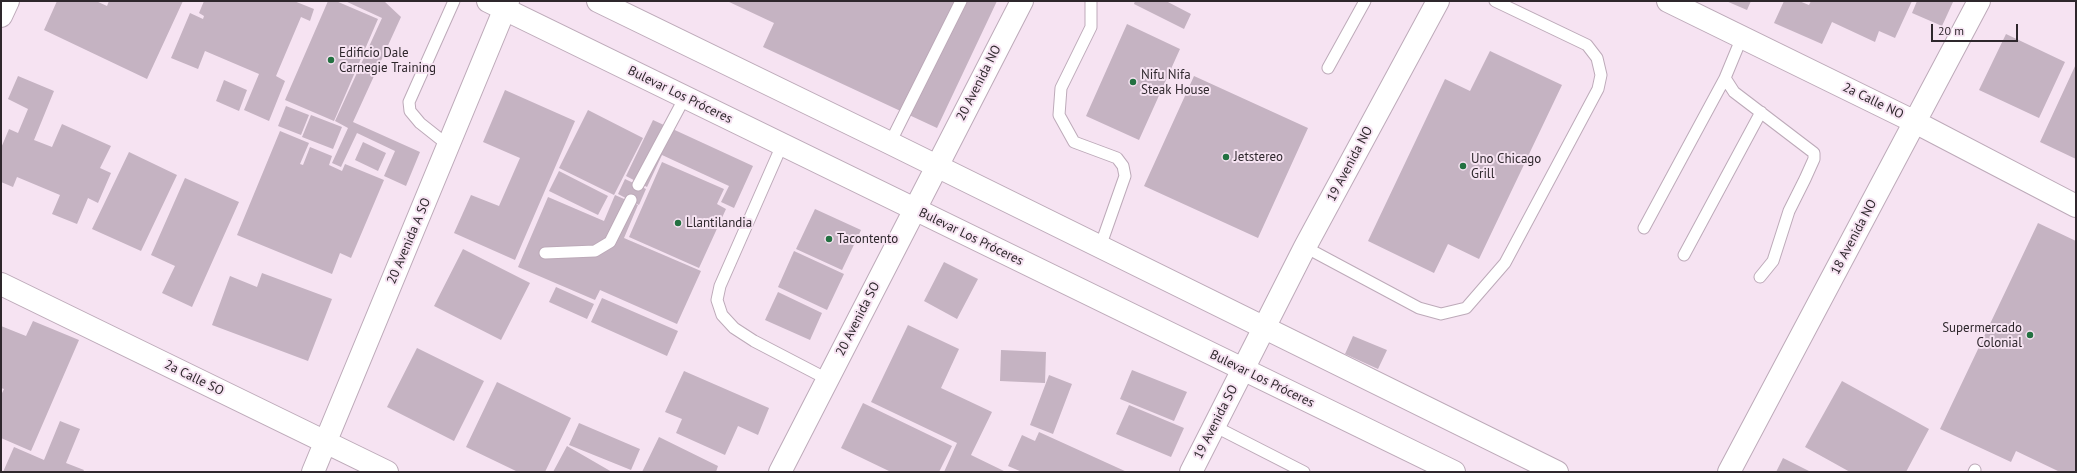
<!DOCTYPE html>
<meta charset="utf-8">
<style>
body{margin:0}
#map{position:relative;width:2077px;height:473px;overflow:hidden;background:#f6e3f2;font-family:"PT Sans",sans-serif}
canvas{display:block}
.frame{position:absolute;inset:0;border:2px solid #2e272c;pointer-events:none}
.scale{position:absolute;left:1931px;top:24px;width:87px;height:18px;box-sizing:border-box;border:2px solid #2e272c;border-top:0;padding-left:5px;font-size:12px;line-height:14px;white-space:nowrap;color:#2e272c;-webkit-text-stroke:3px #f6e3f2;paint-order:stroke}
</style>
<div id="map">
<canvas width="2077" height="473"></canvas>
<div class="frame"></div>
<div class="scale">20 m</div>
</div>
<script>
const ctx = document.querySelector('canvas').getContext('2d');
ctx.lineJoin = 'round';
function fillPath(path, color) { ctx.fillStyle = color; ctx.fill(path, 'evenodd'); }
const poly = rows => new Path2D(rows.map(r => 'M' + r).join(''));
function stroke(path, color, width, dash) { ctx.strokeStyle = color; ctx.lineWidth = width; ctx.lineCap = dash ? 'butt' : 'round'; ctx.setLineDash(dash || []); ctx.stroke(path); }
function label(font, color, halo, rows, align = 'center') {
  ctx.font = font + ' "PT Sans",sans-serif'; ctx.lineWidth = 4; ctx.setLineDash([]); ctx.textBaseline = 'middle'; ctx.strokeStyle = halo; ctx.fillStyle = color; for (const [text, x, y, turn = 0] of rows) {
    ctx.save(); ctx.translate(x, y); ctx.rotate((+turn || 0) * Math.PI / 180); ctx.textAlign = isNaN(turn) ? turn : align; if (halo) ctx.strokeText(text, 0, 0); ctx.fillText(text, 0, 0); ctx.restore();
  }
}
const building = poly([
 [57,1,96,1,107,6,109,1,183,1,147,79,44,30],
 [204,1,294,1,314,9,310,21,301,17,276,76,285,81,269,121,244,110,259,74,205,51,198,69,171,58,190,13,203,19,204,16,199,13],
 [328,1,336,1,378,19,334,121,285,100],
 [345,1,384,1,401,17,353,122,420,152,406,186,384,176,395,151,357,133,341,167,332,163,348,128,335,121,382,18],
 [727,1,997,1,937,128,763,47,774,23],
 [1135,1,1166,1,1191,14,1184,29,1134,4],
 [1726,1,1751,1,1747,10],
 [1784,1,1799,1,1809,5,1811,1,1912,1,1895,38,1879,31,1875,42,1832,22,1822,44,1774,23],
 [1917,1,1951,1,1953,2,1942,26,1912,13],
 [1127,24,1180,49,1139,140,1086,116],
 [2006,34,2065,62,2039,118,1979,90],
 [1490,51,1562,85,1479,259,1448,244,1434,273,1368,241,1445,79,1470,91],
 [2076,64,2076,159,2040,142],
 [18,76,54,91,34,140,52,147,62,124,111,146,100,168,111,173,98,203,88,198,77,224,52,214,60,195,17,177,13,187,1,182,1,148,9,129,18,133,28,109,8,99],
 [1194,76,1308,128,1258,238,1144,186],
 [224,80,247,90,239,111,216,101],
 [505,90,575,121,515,260,454,233,471,195,499,206,520,158,483,142],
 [286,106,309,115,301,135,278,126],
 [588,110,643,138,614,195,559,168],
 [311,115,342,127,333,149,302,137],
 [653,120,753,166,734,208,721,202,729,186,662,155,647,187,626,176],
 [280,131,309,143,300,164,303,165,310,147,332,156,329,165,342,171,345,164,384,180,351,258,340,253,332,274,237,235],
 [363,142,386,153,378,171,355,160],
 [129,152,177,175,141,251,92,229],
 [662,162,724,189,717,204,726,209,699,268,629,237],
 [559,171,608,196,598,215,549,191],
 [185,178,239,202,192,307,162,293,175,266,151,255],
 [625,179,646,189,639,205,618,194],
 [615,195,638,205,624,238,701,271,677,324,600,290,595,300,518,267,548,197,604,221],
 [815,209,861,230,842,270,796,249],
 [2038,223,2076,241,2076,472,2060,472,2016,451,2011,462,1940,429],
 [463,249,530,283,501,340,434,306],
 [794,251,844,274,827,310,778,287],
 [944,262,978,279,957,319,924,301],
 [262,273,332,299,308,361,212,325,230,276,257,287],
 [556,287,594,304,587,319,549,302],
 [778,292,822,313,810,340,765,320],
 [602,298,678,331,667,356,591,322],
 [33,321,79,340,31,451,1,438,1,395,4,389,1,388,1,326,26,336],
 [908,325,959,349,941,388,992,412,971,455,1006,472,944,472,957,443,871,402],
 [1353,336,1387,350,1378,369,1345,354],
 [417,348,484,381,454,441,387,407],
 [1001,350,1046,352,1045,383,1000,381],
 [1132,370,1187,392,1174,421,1120,399],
 [684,371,769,408,758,435,738,426,725,455,676,433,682,419,665,412],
 [1049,375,1072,384,1053,434,1030,425],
 [1842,381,1929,429,1906,472,1850,472,1805,447],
 [497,382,571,418,545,472,518,472,466,447],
 [863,403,952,446,939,472,891,472,841,448],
 [1129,405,1184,428,1171,457,1116,434],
 [60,421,80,429,66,463,84,470,83,472,3,472,14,447,44,460],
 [579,423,640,449,631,470,569,445],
 [1039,432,1127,472,1022,472,1008,466,1022,435,1035,441],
 [659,437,718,466,716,472,642,472],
 [567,446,612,472,553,472],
 [1783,458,1811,472,1776,472]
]);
const service = poly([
 [1091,1,1091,27,1061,88,1059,115,1074,142,1117,158,1123,166,1125,176,1100,247],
 [1742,37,1725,78,1734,92,1814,153,1814,159,1805,179,1789,211,1773,261,1760,277],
 [1328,68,1365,1],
 [890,143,961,1],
 [782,145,720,286,717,300,722,315,734,328,754,341,827,379],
 [449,146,420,123,410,111,409,102,454,1],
 [638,185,685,97],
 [1644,228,1725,78],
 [1305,247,1419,308,1441,314,1466,308,1505,263,1598,89,1601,75,1597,58,1587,45,1495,1],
 [545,253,595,251,610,242,631,200],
 [1684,255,1761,112],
 [1214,426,1304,472],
 [1974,472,1975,470]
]);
const minor = poly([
 [1668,1,1915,122,2076,206],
 [1,16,8,1],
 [1,284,387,472],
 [313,472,508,1],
 [780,472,1022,1],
 [1191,472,1305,247,1438,1],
 [1729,472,1979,1]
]);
const tertiary = poly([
 [488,1,1454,472],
 [598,1,890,143,1557,472]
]);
const markers = [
 [331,60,4,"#237141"],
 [1133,82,4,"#237141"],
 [1226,157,4,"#237141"],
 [1463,166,4,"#237141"],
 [678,223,4,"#237141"],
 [829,239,4,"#237141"],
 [2030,335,4,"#237141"]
];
const poiNames = [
 ["Edificio Dale",339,53],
 ["Carnegie Training",339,68],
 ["Nifu Nifa",1141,75],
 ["Steak House",1141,90],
 ["Jetstereo",1234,157],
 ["Uno Chicago",1471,159],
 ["Grill",1471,174],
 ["Llantilandia",686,223],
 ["Tacontento",837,239],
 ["Supermercado",2022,328,"right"],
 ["Colonial",2022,343,"right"]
];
const streetNames = [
 ["20 Avenida NO",979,83,-63],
 ["Bulevar Los Próceres",680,95,26],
 ["2a Calle NO",1873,101,26],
 ["19 Avenida NO",1350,164,-62],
 ["Bulevar Los Próceres",971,237,26],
 ["18 Avenida NO",1854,237,-62],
 ["20 Avenida A SO",409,241,-67],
 ["20 Avenida SO",858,319,-63],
 ["2a Calle SO",194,378,26],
 ["Bulevar Los Próceres",1262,379,26],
 ["19 Avenida SO",1216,422,-63]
];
fillPath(building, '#c5b3c2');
stroke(service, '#bdaab9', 13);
stroke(minor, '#bdaab9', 24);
stroke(tertiary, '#bdaab9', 24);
stroke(service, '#fff', 11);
stroke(minor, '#fff', 22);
stroke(tertiary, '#fff', 22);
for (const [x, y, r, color] of markers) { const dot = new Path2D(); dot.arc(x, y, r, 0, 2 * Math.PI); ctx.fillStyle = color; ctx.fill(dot); stroke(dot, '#f6e3f2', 1.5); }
label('13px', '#2e272c', '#f6e3f2', poiNames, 'left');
label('13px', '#2e272c', '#f6e3f2', streetNames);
</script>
